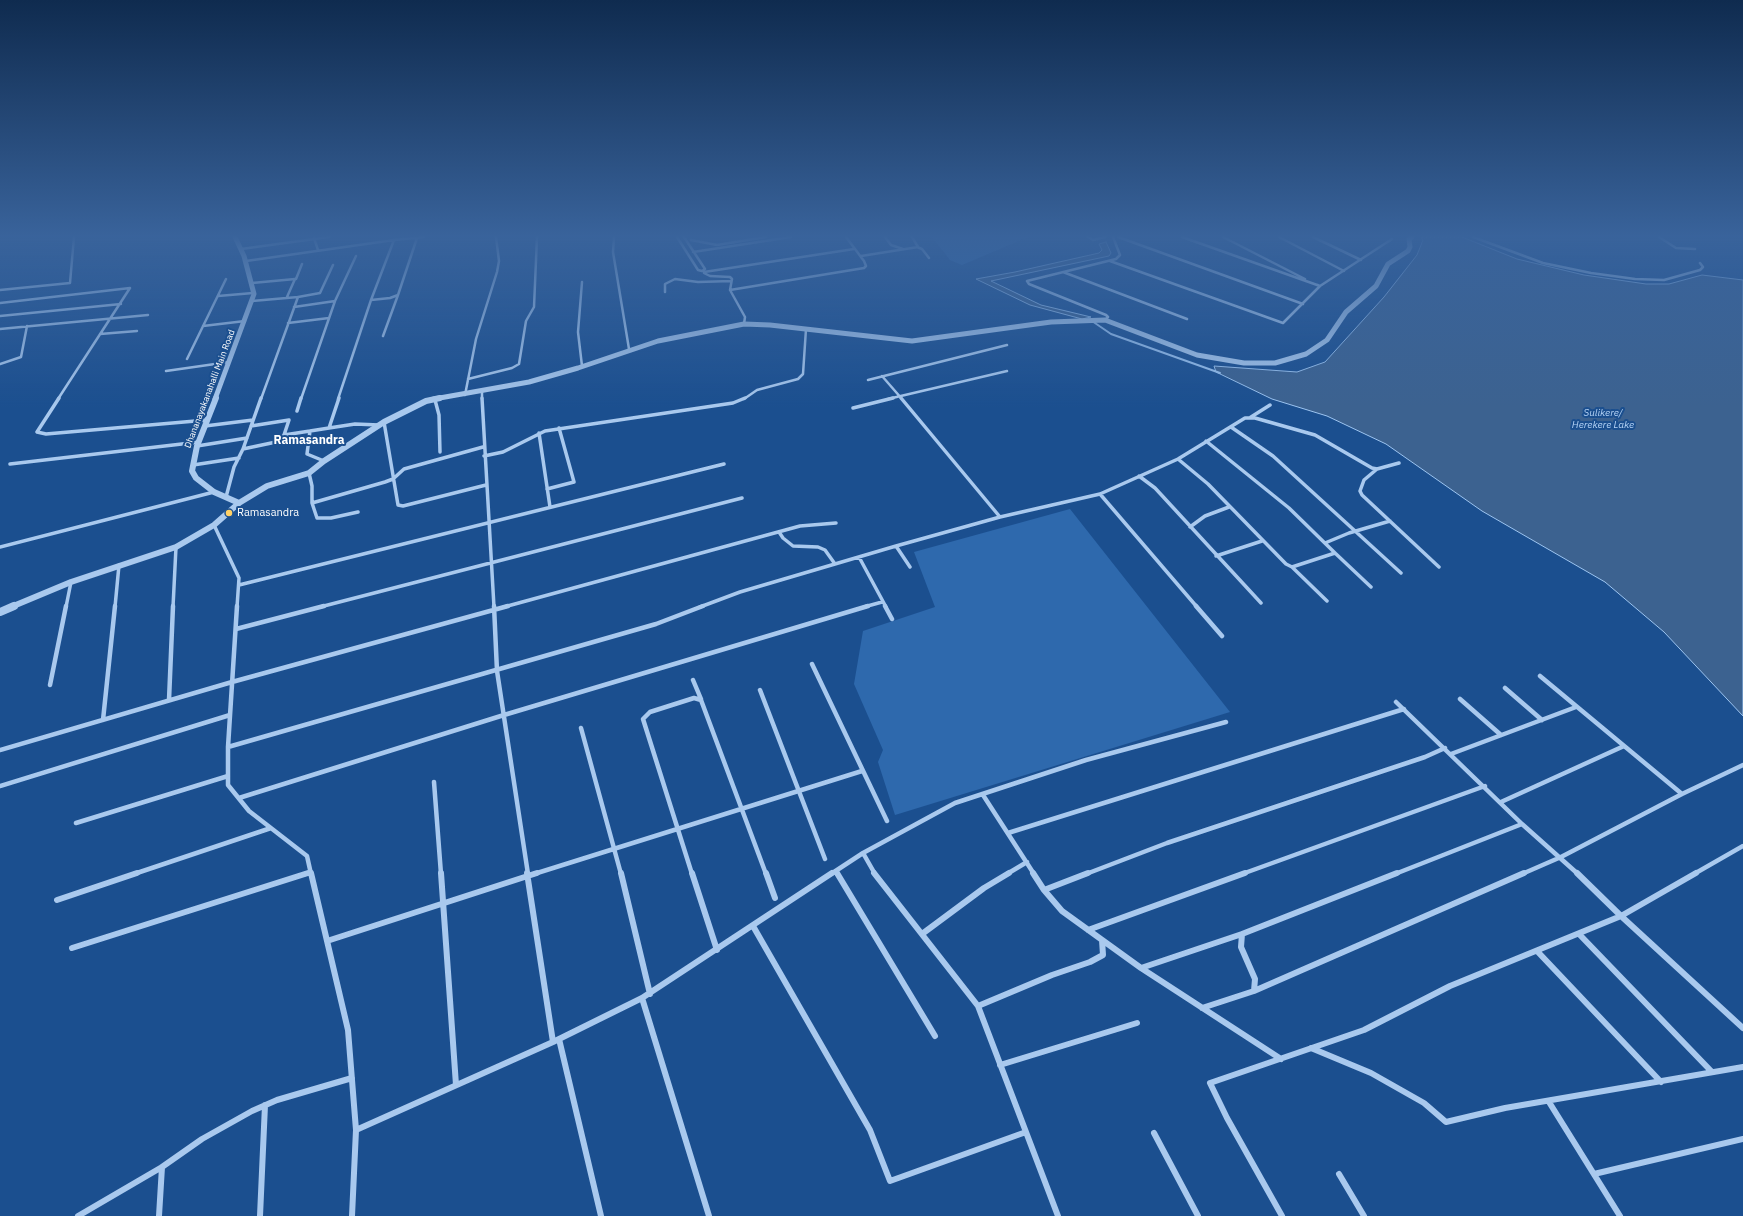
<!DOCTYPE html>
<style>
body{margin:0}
canvas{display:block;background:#1b4f8f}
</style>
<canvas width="1743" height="1216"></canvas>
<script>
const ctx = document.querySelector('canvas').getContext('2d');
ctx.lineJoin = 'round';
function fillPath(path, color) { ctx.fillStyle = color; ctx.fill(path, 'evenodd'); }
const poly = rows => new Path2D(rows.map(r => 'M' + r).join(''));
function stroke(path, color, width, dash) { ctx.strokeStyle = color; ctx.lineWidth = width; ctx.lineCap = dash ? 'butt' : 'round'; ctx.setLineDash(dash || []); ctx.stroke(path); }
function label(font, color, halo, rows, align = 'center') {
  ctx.font = font + ' "IBM Plex Sans",sans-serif'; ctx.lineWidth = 4; ctx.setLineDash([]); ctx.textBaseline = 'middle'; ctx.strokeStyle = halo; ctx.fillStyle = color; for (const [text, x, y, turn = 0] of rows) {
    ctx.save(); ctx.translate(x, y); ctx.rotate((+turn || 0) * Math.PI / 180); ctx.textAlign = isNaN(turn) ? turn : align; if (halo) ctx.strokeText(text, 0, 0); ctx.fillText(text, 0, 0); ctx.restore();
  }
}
const green = poly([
 [932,237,1028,237,962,265,950,260],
 [1070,509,1230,712,895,815,878,762,883,750,854,684,863,631,935,607,914,552]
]);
const water = poly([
 [1421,237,1462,237,1517,259,1584,275,1646,284,1669,284,1702,275,1743,280,1743,716,1664,632,1605,582,1482,511,1386,444,1327,416,1272,399,1216,372,1214,366,1297,372,1325,362,1384,297,1417,255,1423,240,1421,237],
 [1106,242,1111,253,1109,256,991,281,1041,305,1091,317,1082,319,1030,305,976,279,1015,272,1099,253,1102,250,1099,244,1106,242]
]);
const stream = poly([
 [1092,321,1111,334,1220,373]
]);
const minorFar3 = poly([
 [614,237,613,252,629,349],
 [677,237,698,270,702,271,705,269,684,237],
 [885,237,891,245,903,249],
 [1088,237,1093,240,1105,237],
 [1118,237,1303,304],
 [1223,237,1305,279],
 [1279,237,1344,271],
 [1313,237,1361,260],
 [1473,237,1543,263,1591,273,1635,279,1664,280,1700,270,1703,267,1700,263],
 [1659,237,1676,248,1695,249],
 [314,238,318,250],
 [394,240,424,237],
 [691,240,717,245,766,237],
 [917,247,922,249,929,258],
 [241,249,329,237],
 [693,252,791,237],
 [861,256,918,247,912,237],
 [246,261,394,240,371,300,338,399],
 [1110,261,1283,323,1320,286,1182,237],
 [704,272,854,249],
 [1063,272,1187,319],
 [704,273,710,276,730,277,732,279,730,290,745,317,744,324],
 [296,279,302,264],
 [582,282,578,332,582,366],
 [252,283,295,279,287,297],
 [1318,285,1320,286,1392,239],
 [0,290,70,283,74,237],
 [730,290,864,268,866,266,864,261,846,237],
 [665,292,665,284,675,279,698,282,731,281],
 [218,296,253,293],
 [298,297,320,293,333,265],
 [371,300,390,298,398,295,417,238],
 [252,301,298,297,261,399],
 [0,303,130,288],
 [294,307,335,301],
 [0,316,121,304],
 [1105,320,1108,317,1106,315,1029,284,1027,281,1116,259,1120,255,1113,237],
 [288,323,329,318],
 [203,326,245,321],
 [0,329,148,315],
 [100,334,137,331],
 [383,336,398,295],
 [187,359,226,279],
 [0,364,21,357,27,326],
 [166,371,229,362],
 [882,376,902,399],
 [468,379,512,368,519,364,526,321,534,307,537,237],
 [868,380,1007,345],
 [482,392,482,399],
 [465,395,476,339,497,272,499,261,496,237],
 [58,399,130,288],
 [301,399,335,301,356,256],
 [744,399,757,390,798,379,803,374,806,329],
 [888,399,1007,371]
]);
const minorFar2 = poly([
 [59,398,37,432,46,434,207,420],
 [482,398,494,607],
 [901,398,1000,517],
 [435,400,439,415,440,452],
 [853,408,893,398],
 [297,411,301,398],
 [1251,417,1270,405],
 [384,422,398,505,403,506,486,485],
 [205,426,253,420],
 [251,426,289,420,284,435],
 [1231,427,1273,456,1401,573],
 [329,428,355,424,379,425],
 [539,433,550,507],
 [197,446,247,438],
 [243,449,261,398],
 [484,456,503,452,545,431,733,403,745,398],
 [1178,459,1208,484,1286,564,1292,567,1335,553,1289,508,1206,441],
 [324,461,307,454,310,431,329,428,339,398],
 [10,464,199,442],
 [193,465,239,458],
 [1377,469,1364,480,1360,491,1362,495,1439,567],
 [309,473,312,486,312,503,317,518,331,518,358,512],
 [1139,476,1155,488,1261,603],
 [547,489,574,482,559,428],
 [1100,494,1197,607],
 [226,497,234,467,243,449,276,442,284,435,310,431],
 [312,503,385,482,393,479,404,469,483,447],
 [214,525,239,578,237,607],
 [1190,527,1205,516,1229,507],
 [779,532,783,538,793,546,818,547,825,550,835,564],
 [1325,543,1349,533,1390,521],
 [896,546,910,567],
 [0,547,214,492],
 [1335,553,1371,587],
 [1216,556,1262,541],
 [859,557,886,607],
 [1292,567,1327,601],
 [239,585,724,464],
 [66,607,71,582],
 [115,607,119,565],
 [173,607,176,547],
 [320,607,742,498],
 [504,607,800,526,836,523],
 [700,607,740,592,896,546,1000,517,1100,494,1178,459,1245,418,1255,418,1315,435,1372,468,1377,469,1399,463],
 [864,607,882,602]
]);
const minorFar1 = poly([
 [237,606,228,747,228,785,249,811,307,856,311,874],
 [494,606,497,671,528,874],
 [885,606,892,619],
 [1196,606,1222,636],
 [236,629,324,606],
 [812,664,887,821],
 [693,680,701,699],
 [50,685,66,606],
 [1505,688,1542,720],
 [760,690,825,859],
 [1460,699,1501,735],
 [169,700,173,606],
 [1396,702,1522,824,1578,874],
 [103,720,115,606],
 [581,728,621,874],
 [228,747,656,624,703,606],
 [0,750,232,682,508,606],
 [1451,754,1576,707],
 [434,782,441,874],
 [0,786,230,715],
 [1682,794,1743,765],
 [983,795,1034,874],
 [239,798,504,715,868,606],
 [1501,802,1624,746],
 [76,823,228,776],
 [1008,833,1404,709],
 [863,853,875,874],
 [836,872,837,874],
 [134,874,271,828],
 [305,874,311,872],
 [534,874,862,771],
 [692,874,643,719,650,712,694,698,701,700,766,874],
 [831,874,863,853,955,803,1086,760,1226,722],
 [1007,874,1027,862],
 [1086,874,1167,843,1425,757,1445,748],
 [1242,874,1485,786],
 [1395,874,1522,824],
 [1522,874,1561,857,1682,794,1540,676],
 [1694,874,1743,846]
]);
const minor = poly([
 [311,873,348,1030,356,1130],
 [441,873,456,1085],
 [621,873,650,994],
 [692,873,717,950],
 [766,873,775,898],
 [837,873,935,1036],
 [874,873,978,1006,1058,1216],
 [1033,873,1044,890,1062,911,1141,968,1281,1059],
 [1577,873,1621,916,1743,1028],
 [1044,890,1088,873],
 [57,900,137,873],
 [753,926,870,1130,890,1181,1026,1132],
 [1088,930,1245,873],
 [922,934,984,888,1009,873],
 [1579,934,1712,1072],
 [327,941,537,873],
 [72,948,308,873],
 [1537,951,1661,1082],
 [1141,968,1242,934],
 [1254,991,1255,979,1241,947,1242,934,1397,873],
 [642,998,709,1216],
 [978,1006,1052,975,1090,962,1103,955,1102,940],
 [1202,1008,1254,991,1524,873],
 [559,1039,601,1216],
 [553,1042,642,998,832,873],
 [1311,1048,1371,1073,1424,1103,1446,1122,1505,1108,1743,1067],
 [1000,1065,1137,1023],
 [1549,1102,1620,1216],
 [1154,1133,1198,1216],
 [1339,1174,1364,1216],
 [1594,1174,1743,1139],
 [78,1216,162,1167,202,1139,252,1111,277,1100,352,1078],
 [159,1216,162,1167],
 [260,1216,265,1105],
 [352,1216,356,1130,553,1042,527,873],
 [1282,1216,1227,1118,1210,1083,1364,1030,1450,986,1621,916,1696,873]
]);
const tertiaryFar2 = poly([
 [215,399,254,294,244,256,235,237],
 [434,399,529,382,578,368,658,341,744,324,770,325,912,341,1051,322,1105,320,1197,355,1244,363,1275,363,1306,354,1327,340,1346,312,1376,286,1388,264,1408,251,1410,247,1409,239,1412,237]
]);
const tertiaryFar1 = poly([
 [216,398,197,446,192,471,196,478,214,492,239,503],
 [11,607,71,582,176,547,214,525,239,503,267,486,309,473,324,461,384,422,426,401,440,398]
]);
const tertiary = poly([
 [0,612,14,606]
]);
const markers = [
 [229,513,4,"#ffd166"]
];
const farStreetnames = [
 ["Dhananayakanahalli Main Road",210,389,-69]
];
const farWaternames = [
 ["Sulikere/",1603,413],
 ["Herekere Lake",1603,425]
];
const poiNames = [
 ["Ramasandra",237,513]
];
const neighbourhoodNames = [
 ["Ramasandra",309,441]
];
fillPath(green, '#2e69ad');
fillPath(water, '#3c6290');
stroke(water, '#9cc4f0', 1);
stroke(stream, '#9cc4f0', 2);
stroke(minorFar3, '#a9c9ee', 2.5);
stroke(minorFar2, '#a9c9ee', 3.5);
stroke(minorFar1, '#a9c9ee', 4.5);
stroke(minor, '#a9c9ee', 6);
stroke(tertiaryFar2, '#a9c9ee', 5);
stroke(tertiaryFar1, '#a9c9ee', 6);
stroke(tertiary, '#a9c9ee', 8);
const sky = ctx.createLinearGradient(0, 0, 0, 407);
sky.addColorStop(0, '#0f2b4f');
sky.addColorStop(0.58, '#39639b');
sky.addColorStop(1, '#39639b00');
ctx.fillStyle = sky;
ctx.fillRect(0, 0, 1743, 407);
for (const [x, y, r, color] of markers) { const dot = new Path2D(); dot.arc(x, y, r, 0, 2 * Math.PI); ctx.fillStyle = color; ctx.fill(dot); stroke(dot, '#1b4f8f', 1.5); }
label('9px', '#fff', '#1b4f8f', farStreetnames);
label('italic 10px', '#b5d3f5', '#1b4f8f', farWaternames);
label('11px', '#fff', '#1b4f8f', poiNames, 'left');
label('bold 12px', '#fff', '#1b4f8f', neighbourhoodNames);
</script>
